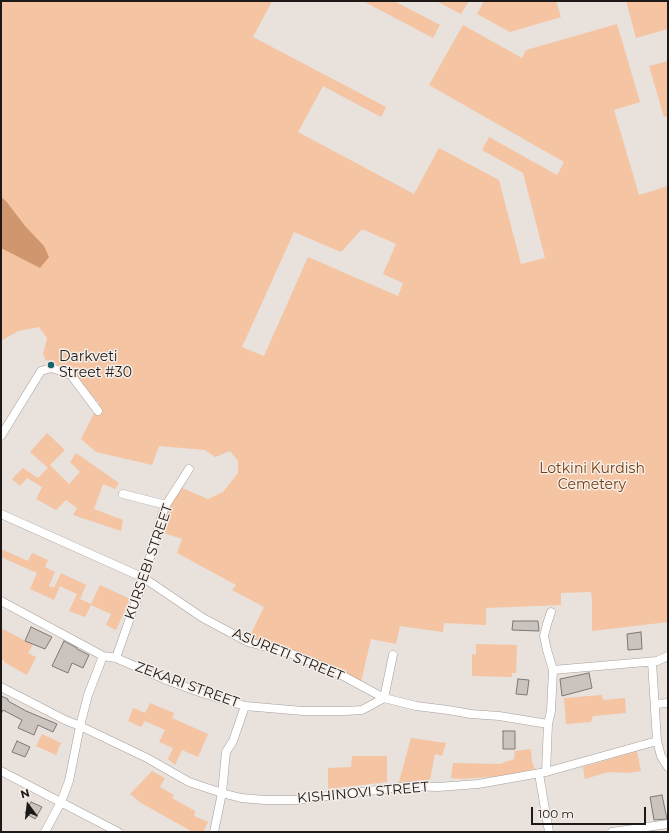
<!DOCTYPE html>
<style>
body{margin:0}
#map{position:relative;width:669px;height:833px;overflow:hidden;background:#e8e1dc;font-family:Montserrat,sans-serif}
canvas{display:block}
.frame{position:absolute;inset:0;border:2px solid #1c1918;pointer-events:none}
.north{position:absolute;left:8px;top:785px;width:40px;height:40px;-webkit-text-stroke:3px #f5eee9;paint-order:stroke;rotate:345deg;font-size:11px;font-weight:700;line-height:16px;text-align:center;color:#1c1918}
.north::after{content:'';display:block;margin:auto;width:14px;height:18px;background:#1c1918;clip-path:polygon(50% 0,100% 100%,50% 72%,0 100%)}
.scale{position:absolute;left:531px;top:807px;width:115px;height:18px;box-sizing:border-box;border:2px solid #1c1918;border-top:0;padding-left:5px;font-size:12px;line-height:14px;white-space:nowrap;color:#1c1918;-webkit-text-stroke:3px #f5eee9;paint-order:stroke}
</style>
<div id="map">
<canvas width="669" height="833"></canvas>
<div class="frame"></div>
<div class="north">N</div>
<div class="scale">100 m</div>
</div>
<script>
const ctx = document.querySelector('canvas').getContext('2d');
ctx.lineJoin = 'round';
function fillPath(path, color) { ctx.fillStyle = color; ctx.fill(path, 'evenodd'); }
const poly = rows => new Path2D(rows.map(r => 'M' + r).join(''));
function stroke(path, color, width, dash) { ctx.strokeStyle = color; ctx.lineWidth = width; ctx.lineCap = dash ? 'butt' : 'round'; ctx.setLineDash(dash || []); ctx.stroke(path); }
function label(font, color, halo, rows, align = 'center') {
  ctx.font = font + ' Montserrat,sans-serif'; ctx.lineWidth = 3; ctx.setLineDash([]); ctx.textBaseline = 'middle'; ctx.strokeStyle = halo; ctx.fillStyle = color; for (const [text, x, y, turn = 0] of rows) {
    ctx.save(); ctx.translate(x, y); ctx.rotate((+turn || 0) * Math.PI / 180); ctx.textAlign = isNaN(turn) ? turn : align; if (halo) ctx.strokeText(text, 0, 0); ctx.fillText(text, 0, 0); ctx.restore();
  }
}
const green = poly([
 [1,1,272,1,253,37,386,107,381,117,323,86,298,132,414,194,439,148,499,180,521,264,545,258,523,173,482,150,489,137,557,175,564,162,429,85,463,25,522,58,526,50,617,24,640,102,614,110,639,195,668,186,668,622,592,631,592,600,591,592,561,593,561,605,486,608,486,625,444,623,443,632,400,626,396,644,371,639,361,682,248,640,264,607,232,590,236,585,177,553,182,539,161,532,166,512,182,488,208,499,223,492,238,473,238,461,230,451,215,457,205,450,159,446,152,465,96,452,81,439,99,403,63,367,46,360,43,354,47,338,39,327,18,331,1,341,1,248,14,254,26,227,6,201,1,197],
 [362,229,396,244,383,274,403,283,398,296,308,257,264,356,242,347,294,232,341,252],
 [363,1,394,1,440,25,433,38],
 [436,1,469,1,461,14],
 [484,1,556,1,561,17,510,32,477,14],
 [626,1,668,1,668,29,636,38],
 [668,61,668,116,664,117,649,66],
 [47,433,65,450,50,465,69,484,80,472,70,462,76,453,119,483,115,489,103,484,94,509,123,520,121,531,73,515,77,508,66,500,56,510,36,499,42,487,27,478,20,486,12,479,23,468,38,478,48,468,30,452],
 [1,549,28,561,32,553,48,560,45,567,55,572,49,586,54,588,61,573,86,585,80,599,91,604,100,585,130,599,116,630,106,625,111,614,91,605,85,617,69,611,77,594,60,586,54,600,30,589,37,573,1,557],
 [1,628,33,645,28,653,36,657,27,675,4,662,5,661,1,659,1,651,2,649,1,648],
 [476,644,517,645,516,673,512,673,512,677,472,676,472,654,476,655],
 [602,695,603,700,625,698,626,713,593,716,591,722,566,724,564,698],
 [150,703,174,713,172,718,208,734,198,757,182,750,175,765,168,759,173,748,159,742,165,730,145,721,141,727,128,721,133,708,145,713],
 [42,734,61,743,56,755,36,746],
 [411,738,446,743,442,756,435,754,430,780,399,782],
 [531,749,532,762,535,769,502,776,462,779,451,778,453,763,500,764,514,759,515,751],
 [637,751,641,771,628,773,608,772,585,779,583,767],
 [352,756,387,756,387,782,328,789,328,768,351,767],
 [152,771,165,778,160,787,174,795,172,798,195,811,194,816,208,822,203,832,193,832,141,803,130,794]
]);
const forest = poly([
 [1,197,6,201,26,227,44,246,49,257,40,268,1,248]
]);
const building = poly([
 [513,621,538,621,539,631,512,630,513,621],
 [31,627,52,637,45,649,25,641,31,627],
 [641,632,642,649,628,650,627,634,641,632],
 [64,641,77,648,77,649,89,655,83,668,72,663,68,673,52,666,64,641],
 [589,673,592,688,562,696,560,679,589,673],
 [518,679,529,680,527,695,516,694,518,679],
 [1,696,8,699,8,701,26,711,57,724,53,732,38,725,34,735,18,728,22,720,3,710,1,714,1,696],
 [503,731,515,731,515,749,503,749,503,731],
 [17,741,30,747,25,757,12,752,17,741],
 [662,795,667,819,654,820,650,797,662,795],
 [31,802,42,807,35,819,25,813,31,802]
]);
const minor = poly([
 [1,436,41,371,51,368,61,371,71,375,98,411],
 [123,494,166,505],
 [1,514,144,578,203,618,248,642,292,654,334,671,384,698,416,706,448,710,471,714,499,716,548,724],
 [1,601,103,656,116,658,169,681,202,693,245,706,303,711,345,711,362,710,375,703,384,698,393,655],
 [116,658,144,578,162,515,166,505,189,469],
 [652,662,657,741,661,756,668,767],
 [553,670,657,661,668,656],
 [1,687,65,720,80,726,147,758,189,782,222,793,241,798,265,800,296,800,409,786,438,787,478,784,546,772,657,741],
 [655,704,668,703],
 [1,771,118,832],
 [546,772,548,724,551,711,553,670,547,650,544,636,547,624,551,612],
 [539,774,549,832],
 [45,832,61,802,69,781,80,726,88,695,103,656],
 [214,832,222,793,226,752,233,741,245,706],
 [612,832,668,824]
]);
const markers = [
 [51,365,4,"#18656d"]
];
const poiNames = [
 ["Darkveti",59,357],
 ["Street #30",59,373]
];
const parkNames = [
 ["Lotkini Kurdish",592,469],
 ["Cemetery",592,485]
];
const streetNames = [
 ["KURSEBI STREET",149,562,-71],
 ["ASURETI STREET",288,655,22],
 ["ZEKARI STREET",187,685,20],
 ["KISHINOVI STREET",363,793,-5]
];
fillPath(green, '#f5c4a2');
fillPath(forest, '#d0966d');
fillPath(building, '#cac3be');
stroke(building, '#7e7773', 1);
stroke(minor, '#a69f9b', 9);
stroke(minor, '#fff', 8);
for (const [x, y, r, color] of markers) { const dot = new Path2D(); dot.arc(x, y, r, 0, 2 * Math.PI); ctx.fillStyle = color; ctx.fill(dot); stroke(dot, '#f5eee9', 1.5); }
label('14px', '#1c1918', '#f5eee9', poiNames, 'left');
label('14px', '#753e0e', '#f5eee9', parkNames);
label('14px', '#1c1918', '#f5eee9', streetNames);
</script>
